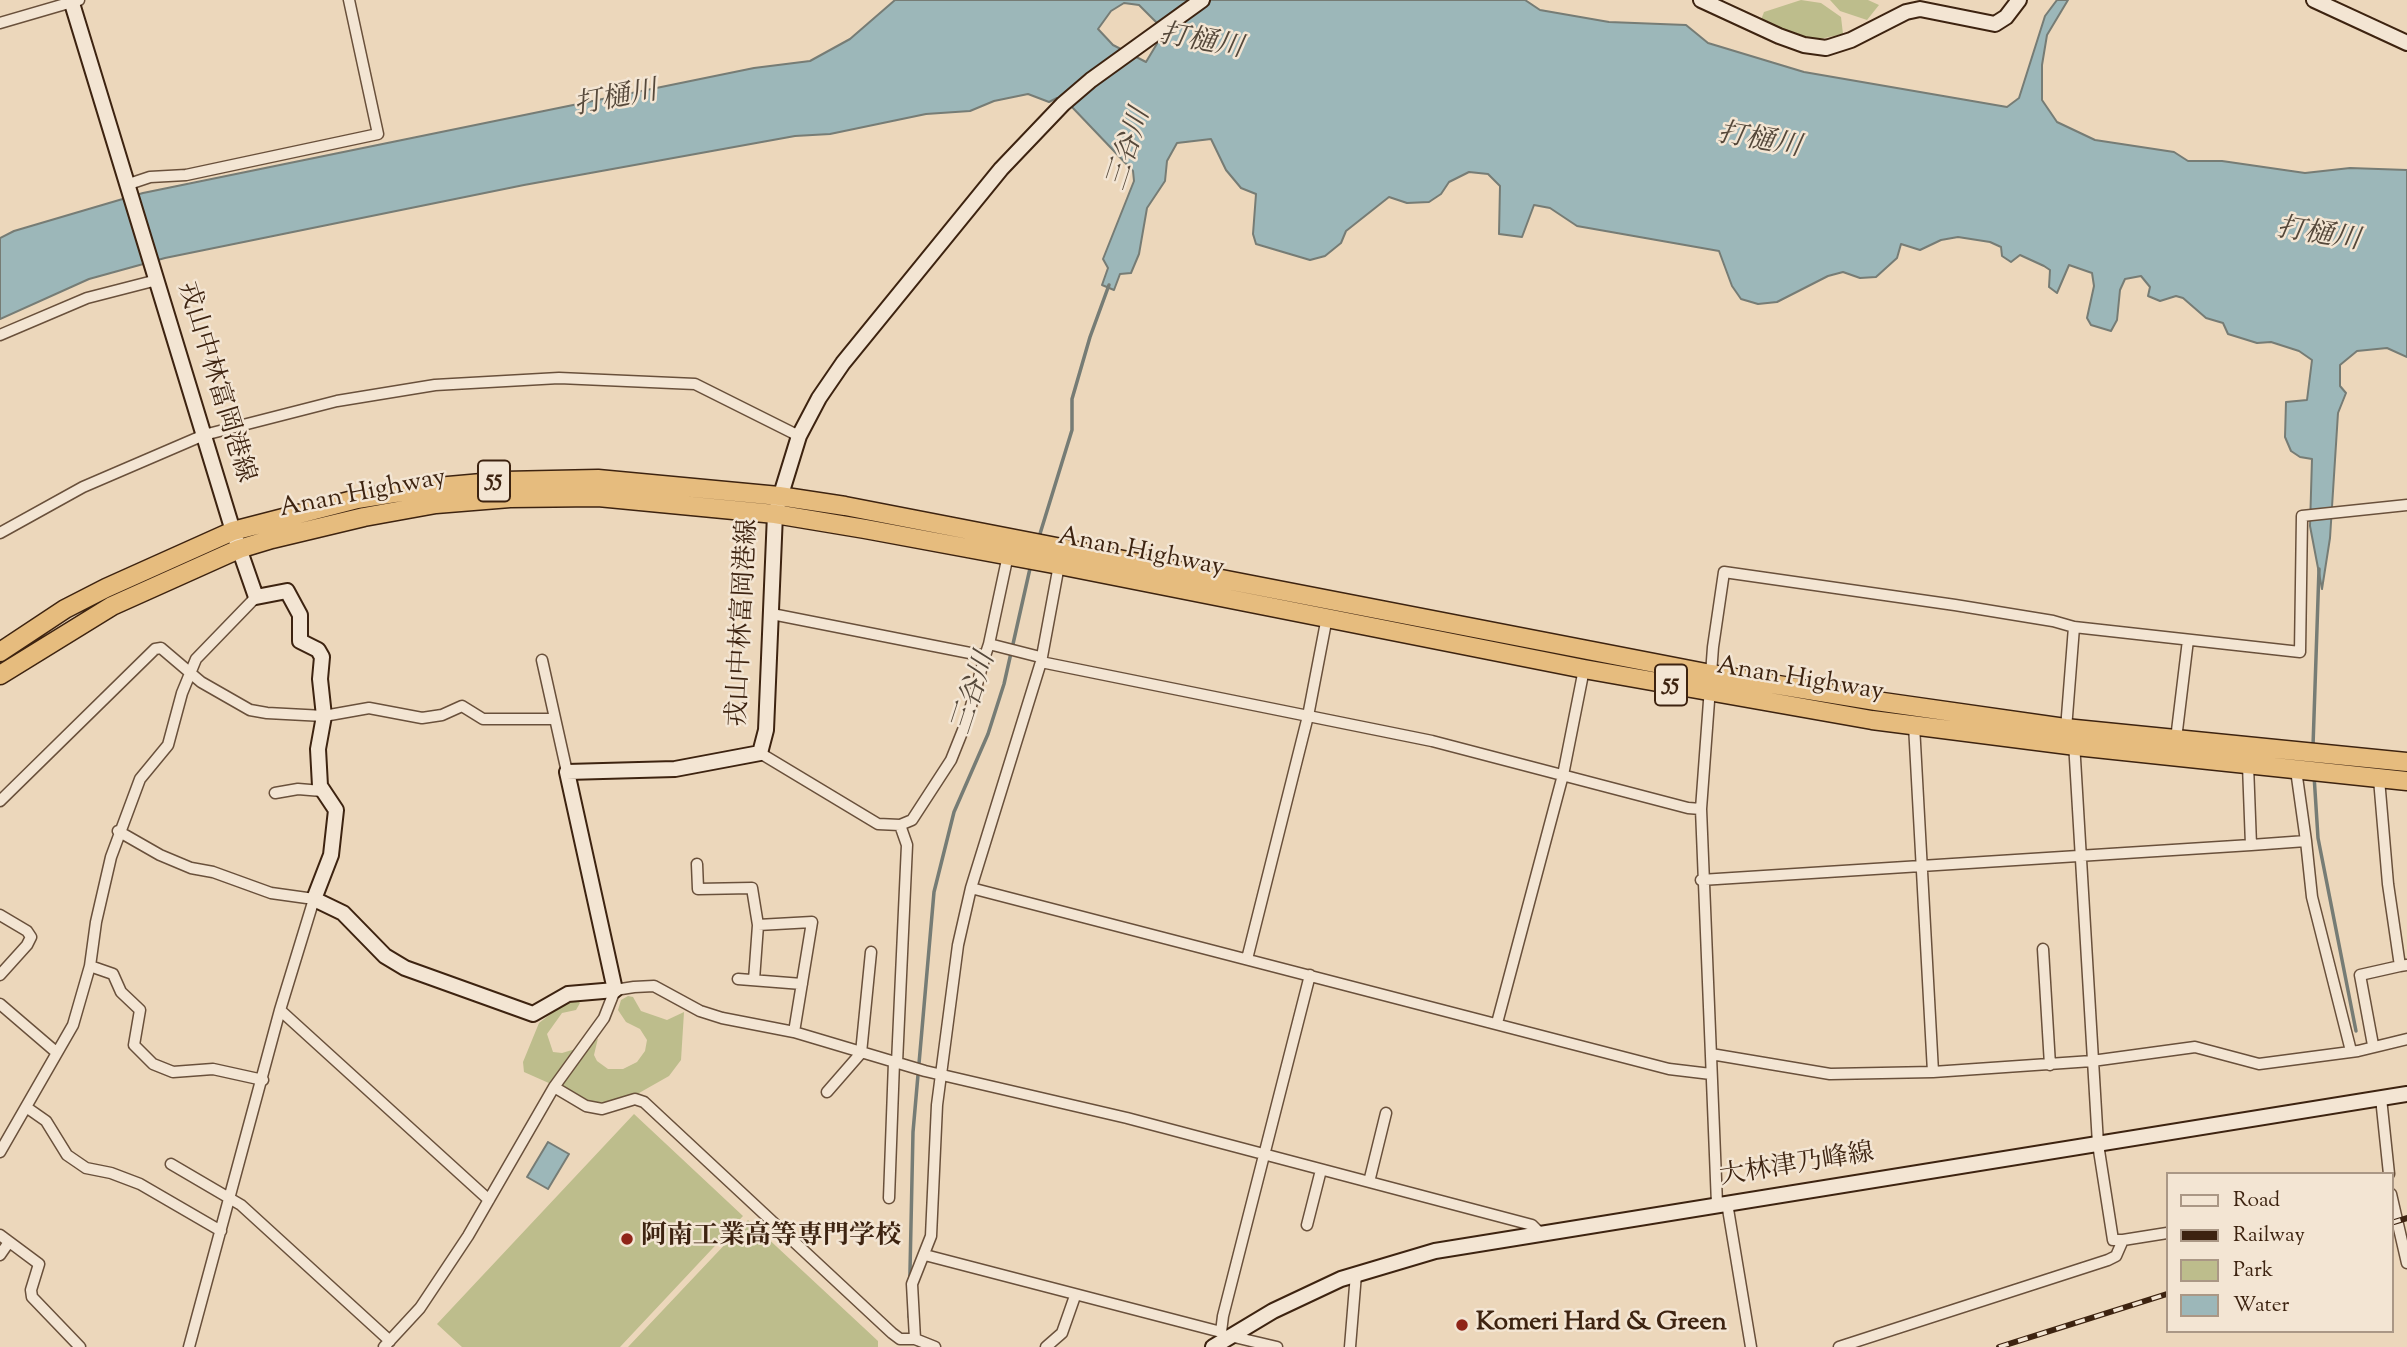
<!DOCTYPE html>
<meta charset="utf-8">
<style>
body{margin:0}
#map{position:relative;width:2407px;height:1347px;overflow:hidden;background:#ecd7bb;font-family:"Sorts Mill Goudy",serif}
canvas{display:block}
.legend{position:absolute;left:2166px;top:1172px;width:228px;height:161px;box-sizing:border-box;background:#f3e5d3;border:2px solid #aa9785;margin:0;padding:9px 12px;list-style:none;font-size:21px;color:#3d2310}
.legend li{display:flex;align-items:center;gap:14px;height:35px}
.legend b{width:35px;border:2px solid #aa9785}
</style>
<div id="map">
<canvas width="2407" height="1347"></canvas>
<ul class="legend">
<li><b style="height:9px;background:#f3e5d3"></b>Road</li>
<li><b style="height:9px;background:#3d2310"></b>Railway</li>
<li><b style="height:19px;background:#bdbd8c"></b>Park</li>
<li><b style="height:19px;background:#9cb7b9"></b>Water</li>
</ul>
</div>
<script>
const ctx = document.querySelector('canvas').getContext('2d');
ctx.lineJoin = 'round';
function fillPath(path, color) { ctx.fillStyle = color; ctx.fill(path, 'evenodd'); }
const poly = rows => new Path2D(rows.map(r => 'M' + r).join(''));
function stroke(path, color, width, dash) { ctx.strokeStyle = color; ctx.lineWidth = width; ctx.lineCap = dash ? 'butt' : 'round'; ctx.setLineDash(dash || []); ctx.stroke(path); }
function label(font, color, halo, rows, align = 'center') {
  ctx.font = font + ' "Sorts Mill Goudy","Noto Serif JP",serif'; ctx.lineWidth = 5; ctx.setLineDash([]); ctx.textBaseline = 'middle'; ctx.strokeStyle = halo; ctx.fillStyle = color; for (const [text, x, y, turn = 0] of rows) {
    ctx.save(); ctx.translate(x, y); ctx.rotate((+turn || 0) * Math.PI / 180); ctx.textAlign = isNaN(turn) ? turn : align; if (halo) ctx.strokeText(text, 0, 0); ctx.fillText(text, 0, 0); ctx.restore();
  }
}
const green = poly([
 [1801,0,1821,3,1841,17,1843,34,1815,40,1793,35,1761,20,1764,12],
 [1830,0,1868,0,1879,5,1867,20,1840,11],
 [628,996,633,997,641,1011,667,1020,684,1012,681,1060,669,1076,632,1097,596,1104,524,1072,523,1062,539,1023,566,1002,576,999,580,1003,576,1010,562,1013,547,1034,553,1052,562,1053,592,1044,598,1038,594,1055,597,1061,608,1069,623,1069,637,1062,645,1051,647,1040,640,1029,626,1022,618,1010,621,1000],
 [634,1114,743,1216,620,1347,462,1347,437,1324],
 [748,1220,878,1341,878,1347,628,1347]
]);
const water = poly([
 [895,0,1525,0,1540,10,1609,22,1686,25,1708,43,1804,72,2007,107,2019,98,2045,16,2057,0,2068,0,2047,35,2042,65,2042,100,2057,122,2095,140,2174,152,2188,161,2222,161,2305,173,2350,168,2407,170,2407,357,2387,348,2357,351,2340,365,2340,386,2346,393,2338,413,2330,538,2322,589,2310,526,2312,459,2300,457,2291,451,2285,437,2286,402,2307,400,2312,360,2299,351,2271,342,2257,343,2228,334,2223,323,2206,318,2183,298,2176,296,2160,301,2148,296,2150,287,2141,276,2125,279,2120,290,2117,320,2111,331,2091,325,2087,318,2094,286,2092,273,2069,265,2057,293,2049,287,2050,270,2044,266,2020,255,2011,262,2002,256,2001,247,1990,242,1958,237,1941,240,1920,250,1901,244,1897,258,1876,277,1860,278,1843,272,1828,276,1777,302,1758,304,1741,299,1732,286,1719,251,1577,226,1550,208,1534,205,1522,237,1499,234,1500,186,1488,174,1469,172,1449,182,1441,194,1429,202,1407,203,1389,197,1346,231,1341,243,1325,256,1310,260,1256,244,1253,234,1256,194,1241,188,1226,170,1211,139,1177,143,1167,161,1165,181,1147,208,1139,254,1131,273,1120,274,1114,290,1102,285,1108,268,1103,259,1134,181,1133,171,1071,106,1057,98,1049,102,1028,94,994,101,970,111,926,114,830,134,795,136,524,185,165,258,89,279,0,319,0,238,14,231,143,193,754,68,810,61,850,39,895,0],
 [1124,3,1139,5,1158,24,1161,37,1146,62,1113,45,1098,29,1111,11,1124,3],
 [548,1142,569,1154,548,1189,527,1177,548,1142]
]);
const stream = poly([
 [1039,537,1072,430,1072,399,1090,337,1109,285],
 [2313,746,2319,569],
 [2314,775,2318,838,2356,1031],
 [909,1317,913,1132,934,892,954,812,988,734,1004,684,1031,564]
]);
const minor = poly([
 [0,23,79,0],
 [129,184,150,177,186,175,378,134,349,0],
 [0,335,87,298,157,280],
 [0,533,83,487,204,435,337,401,435,385,559,378,695,384,799,436],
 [1008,555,989,644,1040,657],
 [772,614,985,656,989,644],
 [542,660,567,772],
 [1041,662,1432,741,1688,808,1701,809],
 [1914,725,1933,1072],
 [2066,729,2074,627],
 [2176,739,2188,640],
 [2074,742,2098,1144,2113,1240,2123,1240],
 [760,753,878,824,900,825,912,820,951,760,967,720,985,656],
 [2379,779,2388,884,2400,966,2407,965],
 [275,793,298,789,322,791],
 [0,801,155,649,161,648,201,682,250,710,267,713,324,716,369,708,422,718,442,715,462,706,483,719,554,719],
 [118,831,160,855,191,868,213,872,271,893,314,899,280,1010,189,1347],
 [2306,841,2312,897,2351,1051],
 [2251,845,2306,841,2296,770],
 [697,864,698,889,752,888,758,925,754,980],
 [1701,880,2251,845,2248,765],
 [971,888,1669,1069,1711,1074],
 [0,915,27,931,31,937,27,945,0,975],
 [758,925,812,922,794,1032],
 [2043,949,2050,1065],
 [1247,959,1308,716,1327,617],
 [90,966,113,974,121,992,140,1010,134,1045,153,1064,173,1072,213,1069,263,1080],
 [738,979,802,984],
 [0,1004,56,1052],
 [280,1010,489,1200],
 [1497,1023,1563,775,1584,669],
 [2373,1045,2360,975,2400,966],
 [1711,1054,1830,1074,1933,1072,2092,1061,2195,1047,2259,1064,2358,1051,2407,1039],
 [897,1063,907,845,900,825],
 [554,1087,586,1106,602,1109,635,1099,644,1102,892,1333,900,1339,915,1339],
 [827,1092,861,1053,871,952],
 [2381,1098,2389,1174],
 [26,1107,46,1121,67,1155,86,1168,111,1173,140,1184,221,1231],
 [0,1152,73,1025,90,966,96,922,111,857,140,779,168,745,182,693,196,659,256,597],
 [171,1164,241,1205,390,1341],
 [1369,1182,1386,1113],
 [2391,1194,2407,1263],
 [889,1198,894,1062],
 [1727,1203,1751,1347],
 [1717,1204,1701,809,1713,647,1724,572,1955,605,2053,621,2074,627,2300,652,2302,516,2407,505],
 [1307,1225,1321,1170],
 [0,1235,39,1264,31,1290,32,1297,80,1347],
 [0,1255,9,1242],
 [925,1255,1221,1332],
 [1230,1336,1277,1347],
 [1226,1338,1221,1332,1223,1316,1310,975],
 [384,1347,420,1308,468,1236,554,1087,604,1018,615,990,634,987,654,986,700,1011,722,1018,794,1032,925,1071,1127,1118,1532,1225,1540,1233],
 [935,1347,915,1339,912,1284,931,1236,937,1105,958,945,971,888,1041,662,1059,565],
 [1046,1347,1062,1333,1075,1296],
 [1350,1347,1356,1274],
 [1839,1347,2108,1260,2116,1256,2123,1240,2167,1233]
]);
const secondary = poly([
 [71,0,233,531,256,597,287,591,300,615,300,641,318,650,322,657,320,679,324,716,318,749,320,786,336,810,331,855,314,899,343,913,385,956,405,968,533,1014,568,994,615,990,567,772,675,769,760,753,766,730,775,514,799,436,819,398,843,363,1001,169,1063,104,1091,80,1202,0],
 [1701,0,1779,36,1804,45,1826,48,1851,40,1906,12,1920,9,1995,24,2006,17,2019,0],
 [2314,0,2407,43],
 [1213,1347,1273,1311,1341,1279,1435,1251,2407,1094]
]);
const trunk = poly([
 [0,652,65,609,106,588,233,531,357,499,426,488,504,481,598,479,779,496,845,506,1711,674,1876,701,2065,728,2407,762],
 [0,675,112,606,239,549,272,539,364,517,436,504,510,498,598,497,775,514,865,529,1059,565,1584,669,1872,720,2076,746,2407,781]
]);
const rail = poly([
 [2391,1223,2407,1218],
 [1999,1347,2167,1294]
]);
const markers = [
 [627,1239,7,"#8f2418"],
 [1462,1325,7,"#8f2418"]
];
const shields = [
 [494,481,32],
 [1671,685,32]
];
const shieldNames = [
 ["55",494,481],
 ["55",1671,685]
];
const streetNames = [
 ["戎山中林富岡港線",214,383,73],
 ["Anan Highway",363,495,-11],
 ["Anan Highway",1141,554,11],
 ["戎山中林富岡港線",745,623,-87],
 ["Anan Highway",1800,681,9],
 ["大林津乃峰線",1797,1167,-9]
];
const poiNames = [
 ["阿南工業高等専門学校",641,1239],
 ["Komeri Hard & Green",1476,1325]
];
const waterNames = [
 ["打樋川",1201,44,10],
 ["打樋川",616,101,-11],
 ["打樋川",1759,143,10],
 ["三谷川",1131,150,-72],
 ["打樋川",2318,237,9],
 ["三谷川",976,694,-72]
];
fillPath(green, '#bdbd8c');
fillPath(water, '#9cb7b9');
stroke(water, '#767c75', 2);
stroke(stream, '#767c75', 3.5);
stroke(minor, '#69503b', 13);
stroke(secondary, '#3d2310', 18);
stroke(trunk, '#3d2310', 21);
stroke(minor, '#f3e5d3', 10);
stroke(secondary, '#f3e5d3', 14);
stroke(trunk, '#e6bc7e', 18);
stroke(rail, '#3d2310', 6);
stroke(rail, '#f3e5d3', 3.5, [10]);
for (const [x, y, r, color] of markers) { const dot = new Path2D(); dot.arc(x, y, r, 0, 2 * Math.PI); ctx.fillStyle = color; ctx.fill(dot); stroke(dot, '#f3e5d3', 2.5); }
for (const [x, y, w] of shields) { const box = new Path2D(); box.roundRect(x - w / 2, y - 20.5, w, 41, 5); ctx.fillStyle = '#f3e5d3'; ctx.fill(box); stroke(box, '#3d2310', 2); }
label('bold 24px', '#3d2310', null, shieldNames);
label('26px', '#3d2310', '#f3e5d3', streetNames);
label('bold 26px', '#3d2310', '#f3e5d3', poiNames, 'left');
label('italic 28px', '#55483a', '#f3e5d3', waterNames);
</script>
